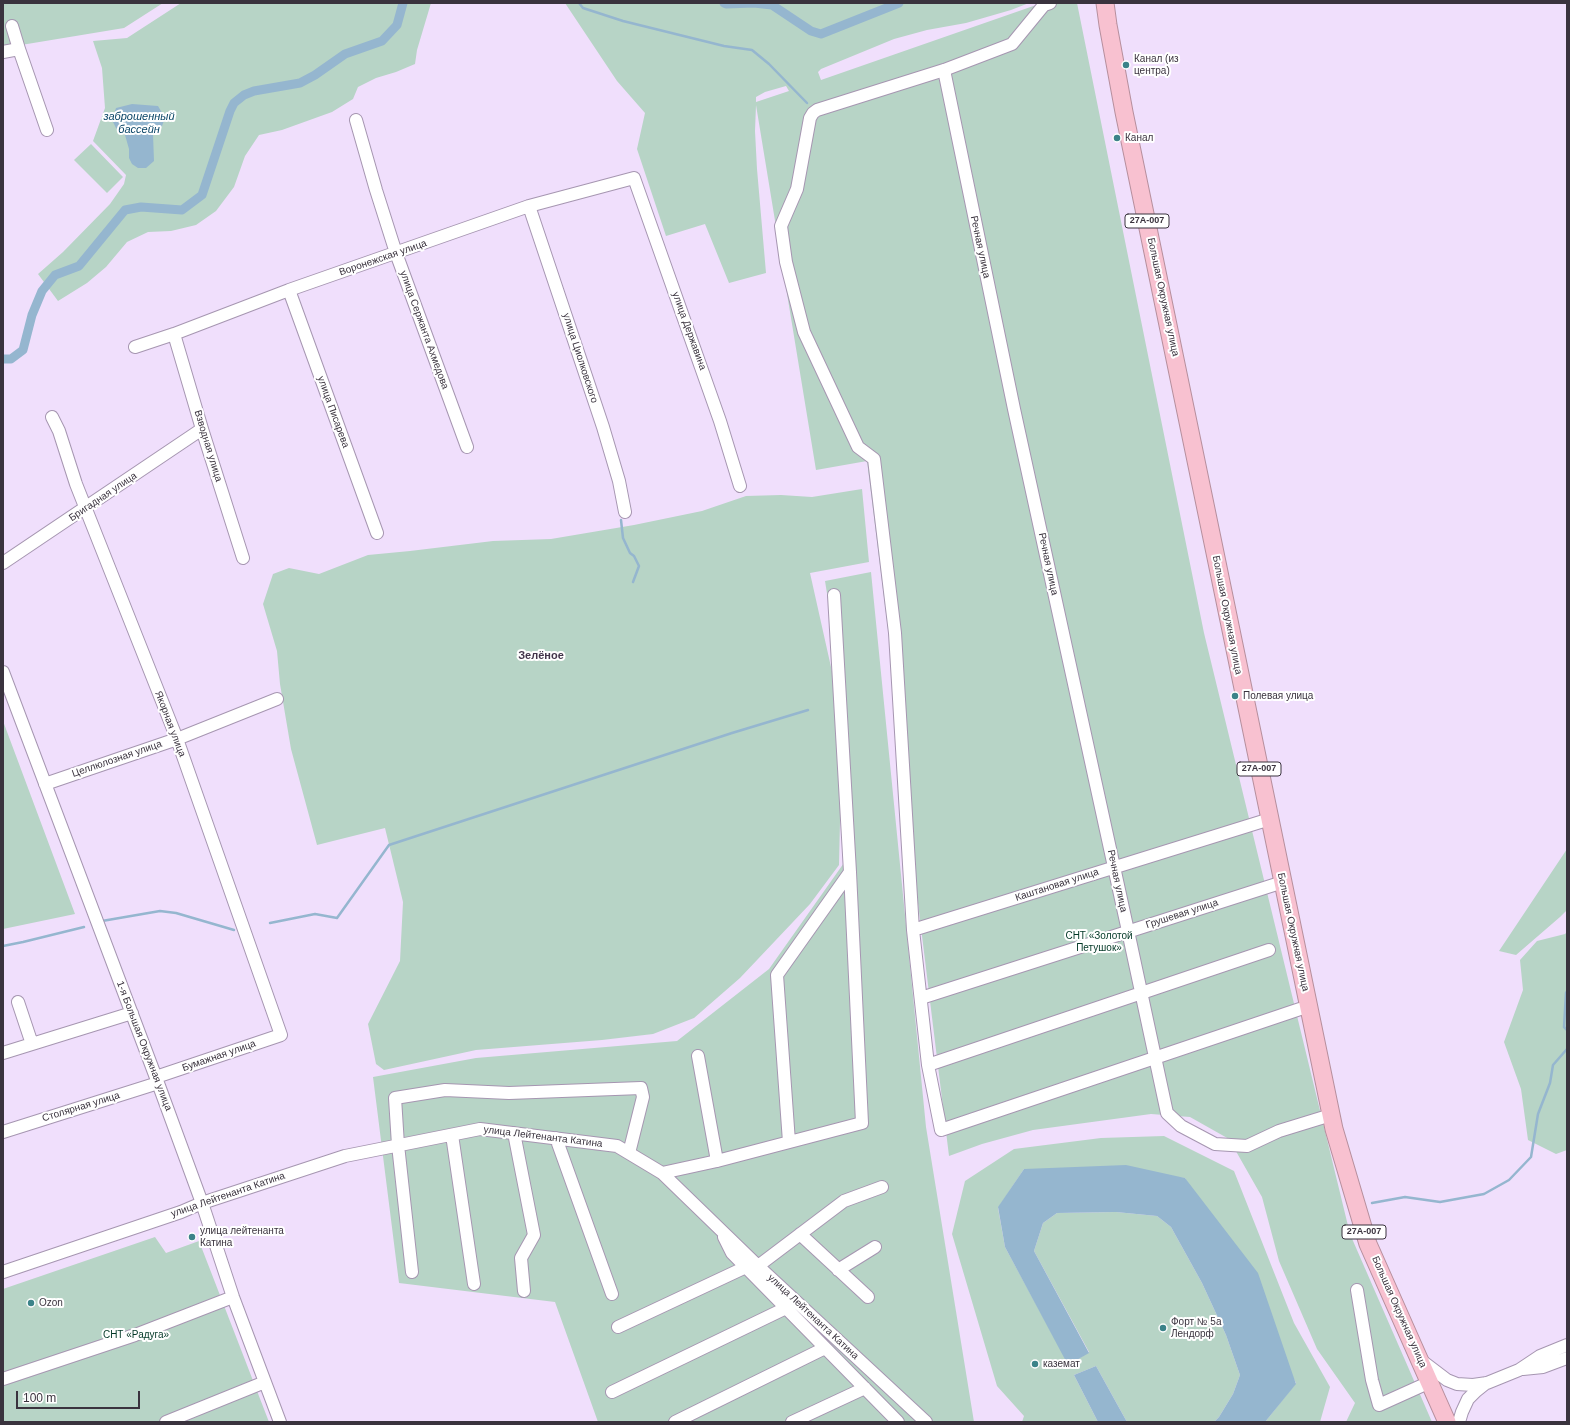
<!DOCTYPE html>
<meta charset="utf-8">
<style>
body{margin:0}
#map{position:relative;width:1570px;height:1425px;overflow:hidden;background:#f0dffc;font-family:Arial,sans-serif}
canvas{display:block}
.frame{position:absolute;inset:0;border:4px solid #3a333e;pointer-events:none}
.scale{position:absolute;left:16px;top:1391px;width:124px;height:18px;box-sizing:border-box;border:2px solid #3a333e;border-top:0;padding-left:5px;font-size:12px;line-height:14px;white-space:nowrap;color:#3a333e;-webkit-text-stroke:3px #fff;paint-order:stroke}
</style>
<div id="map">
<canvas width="1570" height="1425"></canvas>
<div class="frame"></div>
<div class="scale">100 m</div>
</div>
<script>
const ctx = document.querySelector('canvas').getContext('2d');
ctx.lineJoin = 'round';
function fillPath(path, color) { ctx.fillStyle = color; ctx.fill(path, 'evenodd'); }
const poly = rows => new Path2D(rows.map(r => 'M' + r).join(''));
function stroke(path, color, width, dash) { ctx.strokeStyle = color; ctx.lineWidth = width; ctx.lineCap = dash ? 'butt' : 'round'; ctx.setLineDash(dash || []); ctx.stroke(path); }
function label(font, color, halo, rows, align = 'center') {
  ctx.font = font + ' Arial,sans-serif'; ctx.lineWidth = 4; ctx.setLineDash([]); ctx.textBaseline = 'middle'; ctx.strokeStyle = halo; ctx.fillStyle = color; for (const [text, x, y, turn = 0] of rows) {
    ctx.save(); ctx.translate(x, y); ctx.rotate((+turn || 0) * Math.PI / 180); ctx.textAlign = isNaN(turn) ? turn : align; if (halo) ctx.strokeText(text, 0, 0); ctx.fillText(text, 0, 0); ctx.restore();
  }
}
const green = poly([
 [3,3,163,3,124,28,3,48],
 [181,3,431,3,417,50,415,64,396,72,376,78,358,87,353,99,332,112,282,130,259,135,245,156,234,187,216,211,196,225,171,231,148,232,127,242,106,267,87,283,58,301,38,274,63,252,110,204,124,184,126,175,93,141,105,108,102,68,93,41,127,38],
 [565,3,1029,3,1011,10,966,23,927,30,894,39,821,69,818,72,821,80,1042,3,1077,3,1204,633,1350,1234,1432,1422,1346,1422,1355,1403,1317,1349,1279,1261,1262,1197,1229,1139,1190,1117,1151,1114,1033,1130,982,1144,949,1156,905,797,901,734,867,461,816,470,756,105,755,131,757,169,766,273,729,283,705,224,666,236,637,149,645,113,617,81],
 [786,86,789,91,756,102,756,97,765,92],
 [91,144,123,177,107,193,74,160],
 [862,489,869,562,810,573,833,676,841,779,839,865,810,904,740,978,694,1018,653,1034,602,1040,476,1050,384,1070,376,1064,368,1024,400,961,403,902,385,828,317,845,291,749,280,684,277,651,263,604,273,574,289,568,319,574,368,555,410,551,493,541,551,539,634,525,702,511,746,496,781,495,812,497],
 [871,572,926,1127,974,1422,598,1422,555,1302,399,1283,373,1077,476,1058,677,1041,769,969,851,853,848,724,825,581],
 [3,721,75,914,3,929],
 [1567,849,1567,910,1560,917,1516,955,1499,951],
 [1567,932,1567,1150,1556,1154,1528,1140,1521,1089,1504,1042,1523,990,1520,960,1537,941,1565,934],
 [1164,1136,1234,1171,1294,1323,1330,1387,1320,1422,1265,1422,1296,1383,1185,1178,1024,1169,998,1208,1005,1247,1069,1365,1089,1352,1034,1251,1043,1223,1057,1213,1116,1212,1157,1216,1171,1227,1202,1283,1226,1335,1240,1375,1233,1394,1219,1417,1214,1422,1127,1422,1096,1366,1074,1375,1098,1422,1022,1422,1024,1416,997,1386,952,1234,965,1181,1014,1149,1101,1138],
 [155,1237,166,1253,199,1241,269,1422,3,1422,3,1289]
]);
const water = poly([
 [132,104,158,106,165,118,162,126,153,134,154,161,146,168,138,168,132,164,129,158,129,149,125,135,116,128,112,120,116,108],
 [1126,1165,1185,1178,1258,1273,1296,1384,1265,1422,1214,1422,1219,1417,1233,1394,1240,1375,1226,1335,1202,1283,1171,1227,1157,1216,1116,1212,1057,1213,1043,1223,1034,1251,1089,1353,1068,1365,1005,1247,998,1207,1024,1169],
 [1096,1366,1117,1404,1127,1422,1098,1422,1074,1375]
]);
const stream = poly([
 [579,3,583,8,623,21,724,46,752,50,769,64,807,103],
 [621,520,623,538,630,553,634,556,639,566,633,582],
 [102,921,160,911,176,913,234,930],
 [270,923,315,914,337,918,389,845,732,733,808,710],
 [3,946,23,942,84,927],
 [1567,991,1566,993,1564,1027,1567,1030],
 [1372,1203,1405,1197,1440,1202,1484,1194,1509,1180,1531,1157,1538,1114,1550,1083,1553,1065,1567,1049]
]);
const canal = poly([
 [724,3,726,4,754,3,772,5,811,31,821,34,899,3],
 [3,359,11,359,23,350,32,315,42,291,55,275,79,266,125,210,141,207,182,210,202,195,230,111,234,103,244,95,254,91,300,83,315,75,345,54,382,41,397,25,403,3]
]);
const minor = poly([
 [1050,3,1044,5,1012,44,944,70,817,110,813,113,810,118,797,189,781,226,786,262,804,332,858,447,874,459,895,633,913,930,928,1065,941,1130,1300,1009],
 [19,49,47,130],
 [3,52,19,49,12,26],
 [944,70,1014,409,1128,931,1167,1113,1181,1126,1215,1144,1247,1146,1279,1131,1331,1115],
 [356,120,376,190,396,253,467,447],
 [529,206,603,427,619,481,625,512],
 [289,290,377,533],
 [174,334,202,429,243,558],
 [135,347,174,334,289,290,529,206,634,178,720,421,740,486],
 [52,417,59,431,76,484,177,739,281,1035,156,1077],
 [3,563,202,429],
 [3,672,158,1083,202,1203,233,1297,280,1422],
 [45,784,177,739,277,699],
 [913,930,1270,819],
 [921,998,1283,882],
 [18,1002,32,1044],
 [3,1053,132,1013],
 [698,1056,717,1161],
 [928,1065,1269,950],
 [3,1132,158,1083],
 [514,1133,534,1235,521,1258,524,1291],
 [452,1135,474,1284],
 [556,1138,612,1294],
 [789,1142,777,975,850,872],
 [662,1173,717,1161,862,1123,850,872,834,595],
 [800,1234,868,1297],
 [724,1237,732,1253,898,1422],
 [758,1266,844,1201,882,1187],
 [838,1270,875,1247],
 [3,1272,181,1212,202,1203,345,1156,480,1129,617,1146,662,1173,758,1266,926,1422],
 [412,1272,398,1145,395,1098,445,1090,509,1093,641,1088,643,1097,629,1153],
 [1357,1290,1372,1380,1379,1405,1430,1382],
 [618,1327,746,1267],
 [1422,1361,1447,1380,1457,1384,1473,1385,1487,1383,1519,1370,1540,1356,1567,1345],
 [1523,1369,1543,1367,1567,1358],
 [3,1379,135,1335,233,1297],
 [612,1392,786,1308],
 [166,1422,265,1382],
 [675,1422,825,1348],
 [792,1422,865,1388],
 [1459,1422,1462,1412,1468,1399,1476,1391,1486,1383]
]);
const highway = poly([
 [1105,3,1108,25,1124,112,1334,1129,1368,1244,1447,1422]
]);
const markers = [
 [1126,65,4,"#3b8389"],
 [1117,138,4,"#3b8389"],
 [1235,696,4,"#3b8389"],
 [192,1237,4,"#3b8389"],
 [31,1303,4,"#3b8389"],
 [1163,1328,4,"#3b8389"],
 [1035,1364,4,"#3b8389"]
];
const shields = [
 [1147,221,44],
 [1259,769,44],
 [1364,1232,44]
];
const shieldNames = [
 ["27А-007",1147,221],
 ["27А-007",1259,769],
 ["27А-007",1364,1232]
];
const poiNames = [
 ["Канал (из",1134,59],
 ["центра)",1134,71],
 ["Канал",1125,138],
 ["Полевая улица",1243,696],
 ["улица лейтенанта",200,1231],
 ["Катина",200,1243],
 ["Ozon",39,1303],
 ["Форт № 5а",1171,1322],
 ["Лендорф",1171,1334],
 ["каземат",1043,1364]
];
const streetNames = [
 ["Речная улица",980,247,78],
 ["Воронежская улица",383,258,-19],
 ["Большая Окружная улица",1163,297,78],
 ["улица Сержанта Ахмедова",424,330,70],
 ["улица Державина",689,331,70],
 ["улица Циолковского",580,358,72],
 ["улица Писарева",333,412,70],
 ["Взводная улица",208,446,73],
 ["Бригадная улица",103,497,-34],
 ["Речная улица",1048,564,78],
 ["Большая Окружная улица",1227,615,79],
 ["Якорная улица",170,724,69],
 ["Целлюлозная улица",117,759,-19],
 ["Речная улица",1117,881,78],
 ["Каштановая улица",1057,885,-18],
 ["Грушевая улица",1182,914,-18],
 ["Большая Окружная улица",1293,932,78],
 ["1-я Большая Окружная улица",144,1046,69],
 ["Бумажная улица",219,1056,-19],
 ["Столярная улица",81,1107,-17],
 ["улица Лейтенанта Катина",543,1137,7],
 ["улица Лейтенанта Катина",228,1195,-19],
 ["Большая Окружная улица",1399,1312,66],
 ["улица Лейтенанта Катина",813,1317,43]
];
const parkNames = [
 ["СНТ «Золотой",1099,936],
 ["Петушок»",1099,948],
 ["СНТ «Радуга»",136,1335]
];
const waterNames = [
 ["заброшенный",139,117],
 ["бассейн",139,130]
];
const neighbourhoodNames = [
 ["Зелёное",541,656]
];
fillPath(green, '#b7d4c6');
fillPath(water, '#95b6cf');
stroke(stream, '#95b6cf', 2.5);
stroke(canal, '#95b6cf', 9);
stroke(minor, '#a696b1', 14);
stroke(highway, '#b68f9d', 19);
stroke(minor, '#fff', 12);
stroke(highway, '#f8c1d0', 17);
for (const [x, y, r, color] of markers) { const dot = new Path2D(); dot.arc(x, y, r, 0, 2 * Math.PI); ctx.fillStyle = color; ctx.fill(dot); stroke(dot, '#fff', 1.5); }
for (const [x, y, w] of shields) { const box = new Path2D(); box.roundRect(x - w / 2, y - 7, w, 14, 3); ctx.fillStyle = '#fff'; ctx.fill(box); stroke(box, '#3a333e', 1); }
label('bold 9px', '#3a333e', null, shieldNames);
label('10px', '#3a333e', '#fff', poiNames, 'left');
label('10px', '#3a333e', '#fff', streetNames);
label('10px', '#003725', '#fff', parkNames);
label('italic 11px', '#094466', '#fff', waterNames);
label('bold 11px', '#43354b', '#fff', neighbourhoodNames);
</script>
